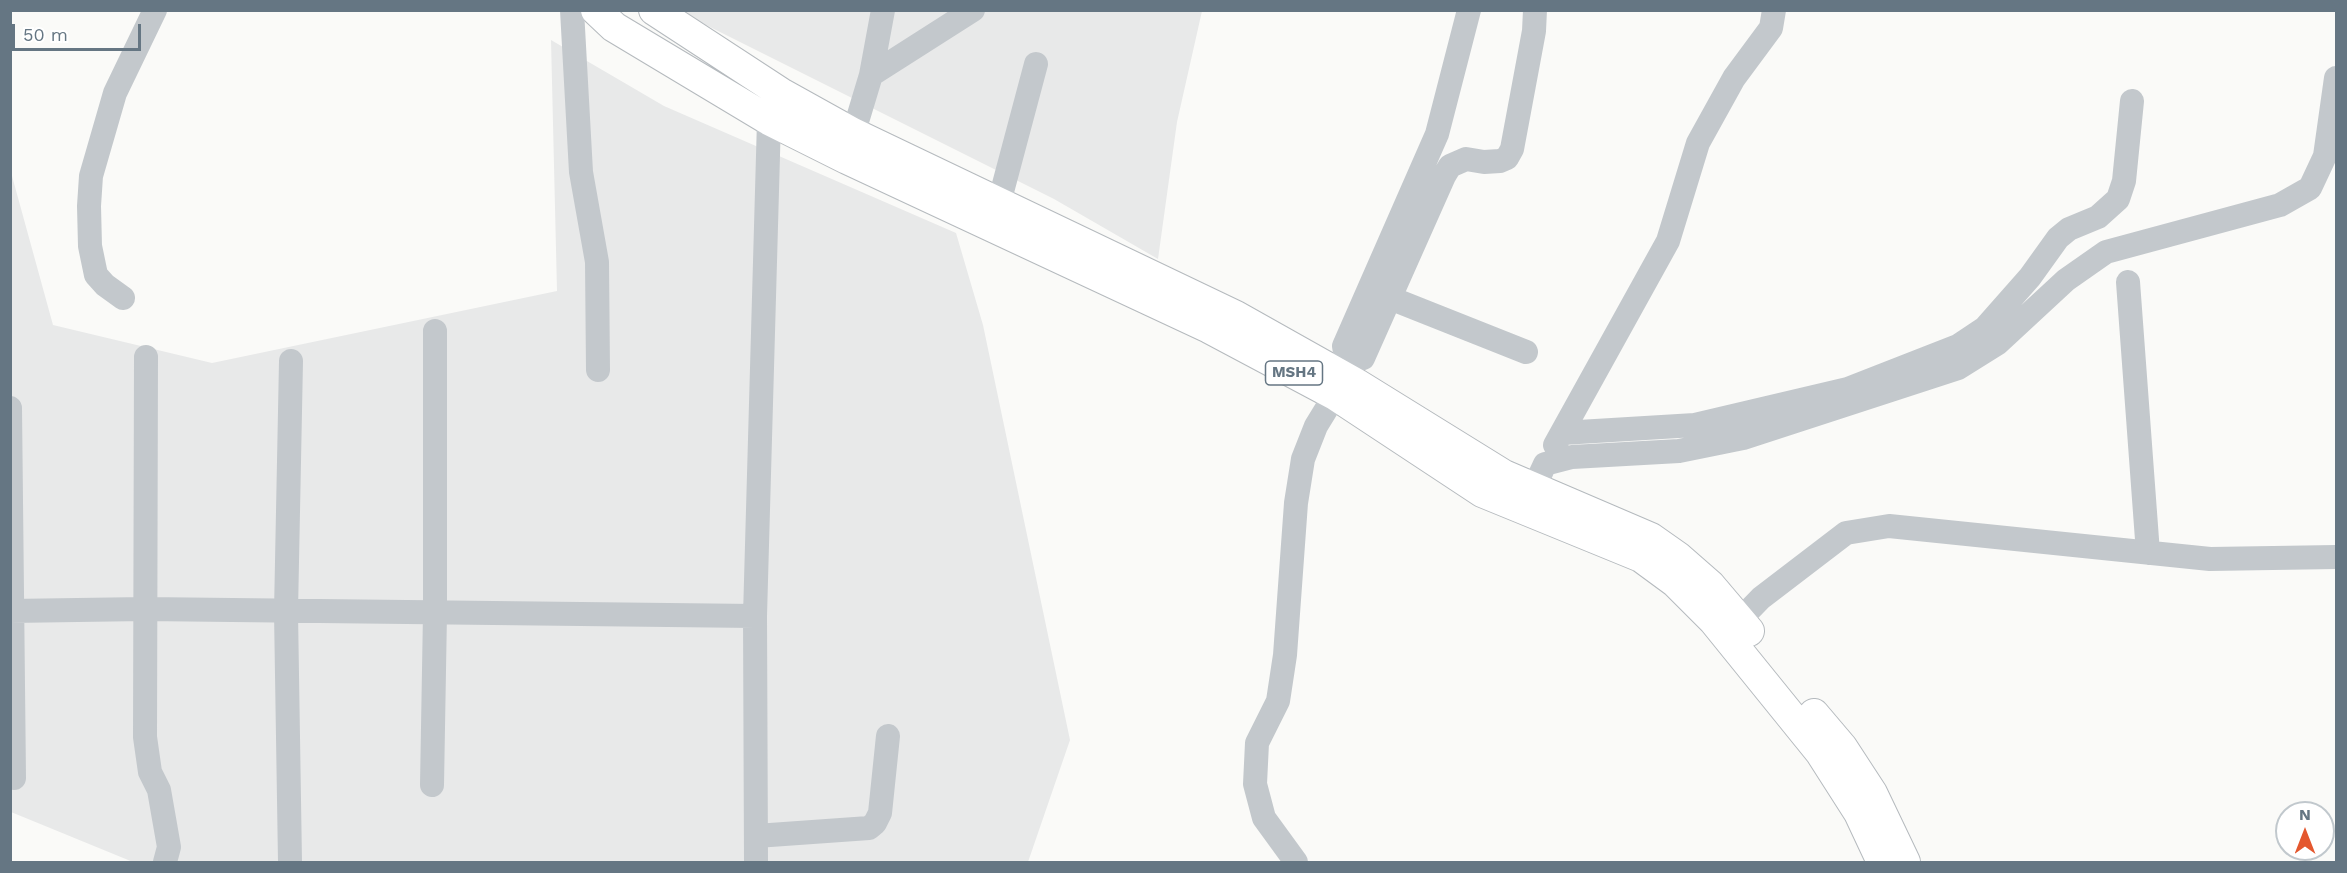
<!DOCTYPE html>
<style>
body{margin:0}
#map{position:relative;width:2347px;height:873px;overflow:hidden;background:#fafaf8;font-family:"Work Sans",sans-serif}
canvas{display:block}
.frame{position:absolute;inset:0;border:12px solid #657683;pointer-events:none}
.north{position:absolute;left:2275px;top:801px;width:60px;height:60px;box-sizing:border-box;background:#fff;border:2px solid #c1c8cd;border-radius:50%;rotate:0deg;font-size:16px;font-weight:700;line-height:24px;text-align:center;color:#657683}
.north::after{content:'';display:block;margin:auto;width:21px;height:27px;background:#e4572e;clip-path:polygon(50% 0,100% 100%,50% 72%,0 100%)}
.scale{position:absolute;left:12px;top:24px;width:129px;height:27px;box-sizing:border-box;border:3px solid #657683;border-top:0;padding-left:8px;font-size:18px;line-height:21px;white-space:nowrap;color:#657683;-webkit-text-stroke:4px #fff;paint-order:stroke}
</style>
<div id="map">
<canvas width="2347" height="873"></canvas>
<div class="frame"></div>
<div class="north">N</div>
<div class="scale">50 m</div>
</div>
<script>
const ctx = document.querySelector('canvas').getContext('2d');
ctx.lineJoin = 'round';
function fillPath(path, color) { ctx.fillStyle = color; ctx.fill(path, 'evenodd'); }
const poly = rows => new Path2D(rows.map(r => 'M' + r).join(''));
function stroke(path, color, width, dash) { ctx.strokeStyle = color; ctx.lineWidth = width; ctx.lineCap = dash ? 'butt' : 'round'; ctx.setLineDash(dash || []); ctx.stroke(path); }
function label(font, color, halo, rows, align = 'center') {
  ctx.font = font + ' "Work Sans",sans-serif'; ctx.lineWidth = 6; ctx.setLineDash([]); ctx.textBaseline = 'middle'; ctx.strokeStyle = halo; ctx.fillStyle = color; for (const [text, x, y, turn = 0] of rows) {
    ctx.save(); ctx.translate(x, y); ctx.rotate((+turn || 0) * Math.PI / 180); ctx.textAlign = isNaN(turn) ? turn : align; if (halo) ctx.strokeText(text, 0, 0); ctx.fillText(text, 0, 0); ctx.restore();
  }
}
const built = poly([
 [678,11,1202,11,1177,122,1158,259,1054,199],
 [551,40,664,106,956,233,983,325,1070,740,1028,862,133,862,11,812,11,176,12,176,53,325,212,363,557,291]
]);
const minor = poly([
 [572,10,581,172,597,262,598,370],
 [871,75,973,10],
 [849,148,871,75,883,10],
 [995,218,1036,64],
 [2128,282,2148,553],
 [123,298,105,285,96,275,90,246,89,206,91,176,115,93,155,10],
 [1390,298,1526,352],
 [146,357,145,737,150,772,159,790,169,847,165,862],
 [1347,364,1363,358,1444,176,1450,166,1466,159,1484,162,1500,161,1507,158,1512,149,1534,31,1535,10],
 [10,408,14,778],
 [1562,433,1695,425,1848,389,1958,346,1985,328,2030,277,2058,238,2069,229,2098,217,2118,199,2124,181,2132,101],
 [1555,445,1668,241,1698,143,1734,78,1771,28,1774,10],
 [1527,503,1545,464,1572,457,1679,451,1743,438,1958,368,1998,343,2066,280,2106,252,2280,205,2310,188,2325,156,2336,78],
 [10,611,145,609,755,616],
 [1727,633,1761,598,1846,533,1889,526,2210,559,2336,557],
 [432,785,435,613,435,331],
 [756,836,869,828,875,823,880,813,888,736],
 [290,862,286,612,291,361],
 [756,862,755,616,769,120],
 [1296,862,1264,818,1255,784,1257,743,1278,701,1285,655,1296,503,1303,459,1316,426,1335,395,1347,364,1344,346,1437,134,1469,10]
]);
const major = poly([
 [596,10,614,27,769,120,847,159,1209,328,1335,395,1482,492,1641,557,1675,582,1714,621,1820,752,1859,813,1882,862],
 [654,10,781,93,853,133,1236,316,1357,384,1504,475,1651,538,1678,557,1710,585,1749,631],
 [1814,714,1842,747,1872,793,1905,862]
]);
const shields = [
 [1294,373,57]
];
const shieldNames = [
 ["MSH4",1294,373]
];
fillPath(built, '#e8e9e9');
stroke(major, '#b5babe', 32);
stroke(minor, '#c3c8cc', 24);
stroke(major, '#fff', 30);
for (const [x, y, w] of shields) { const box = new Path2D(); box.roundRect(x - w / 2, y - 12, w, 24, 4.5); ctx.fillStyle = '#fff'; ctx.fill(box); stroke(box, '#657683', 1.5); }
label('bold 15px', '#657683', null, shieldNames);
</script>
